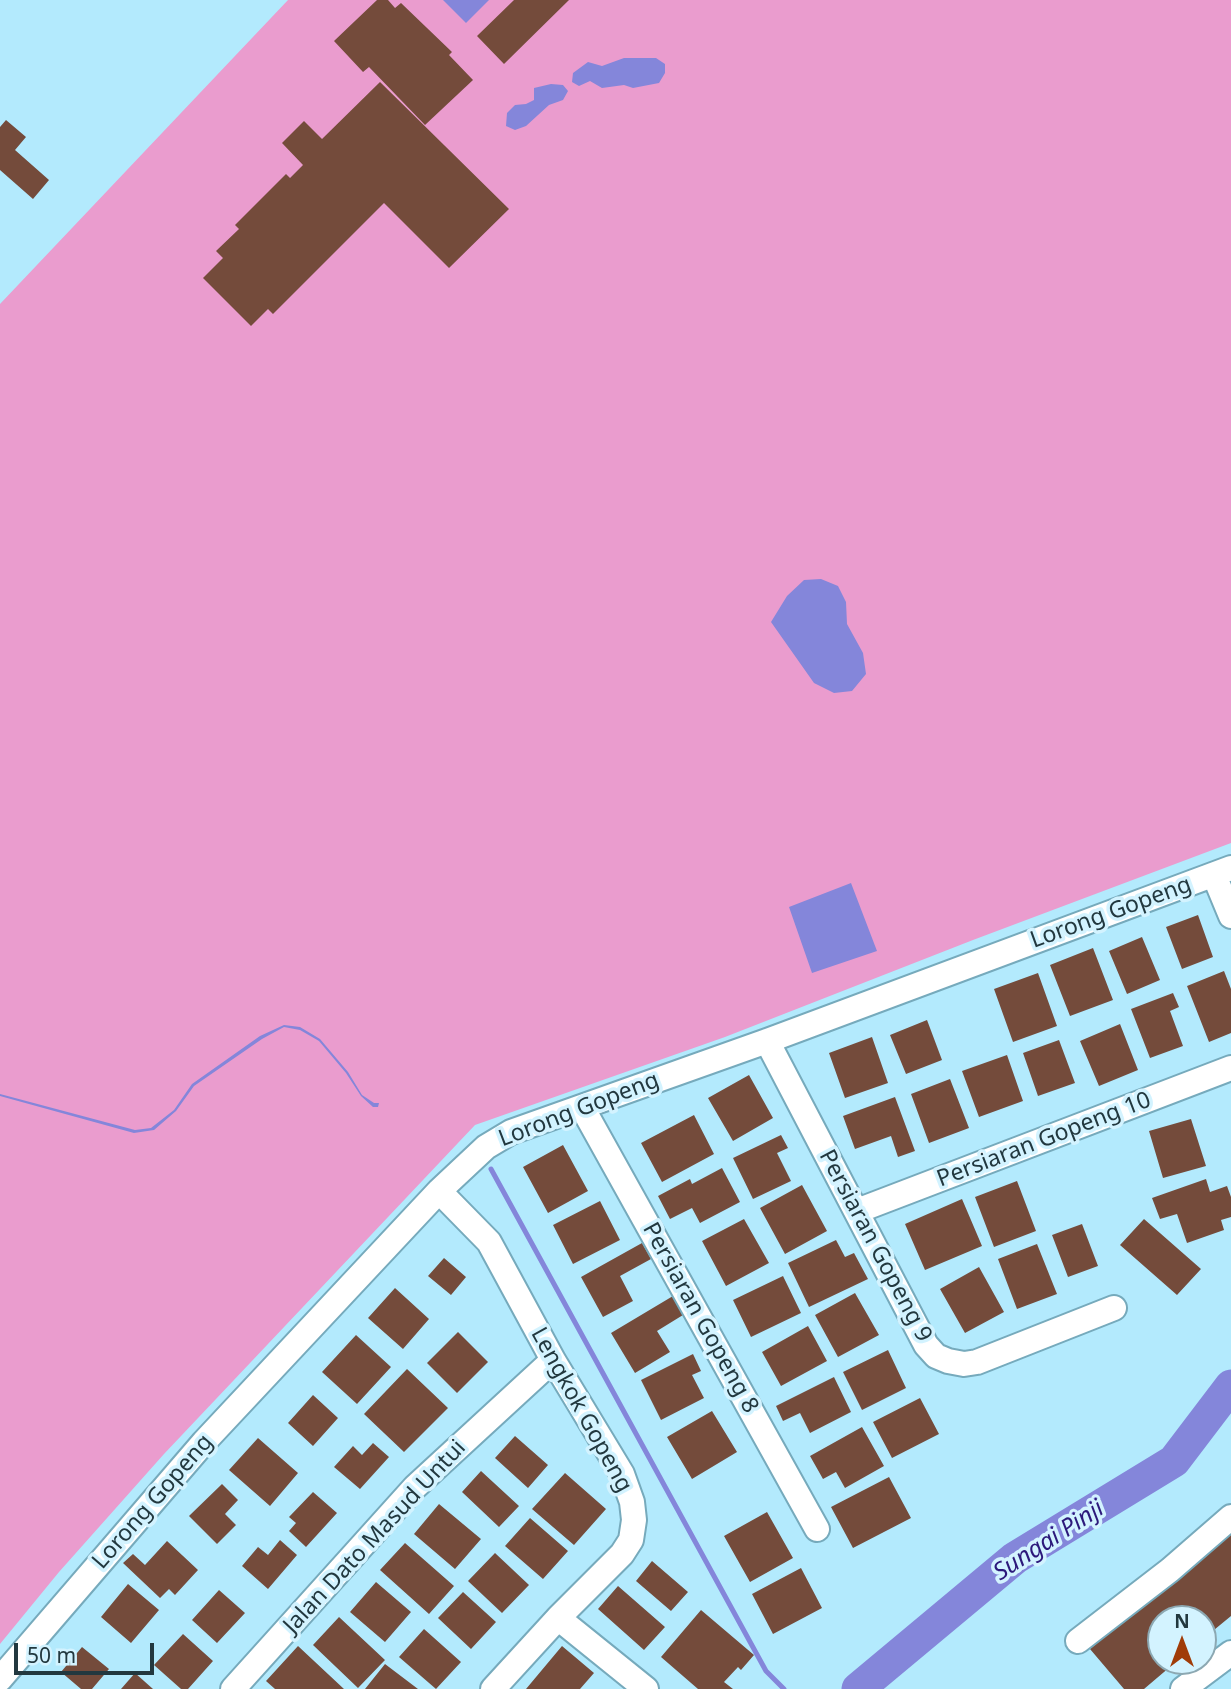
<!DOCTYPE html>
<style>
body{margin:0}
#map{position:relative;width:1231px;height:1689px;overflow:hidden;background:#b3eafd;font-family:"Noto Sans",sans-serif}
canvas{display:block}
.north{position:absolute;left:1147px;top:1605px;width:70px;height:70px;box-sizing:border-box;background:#d3f3ff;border:2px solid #8ca8b2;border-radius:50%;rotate:0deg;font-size:19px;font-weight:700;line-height:28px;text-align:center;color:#22383f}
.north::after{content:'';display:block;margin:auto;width:24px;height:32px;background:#a03c08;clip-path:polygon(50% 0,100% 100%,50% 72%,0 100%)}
.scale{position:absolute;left:14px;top:1643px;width:140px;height:32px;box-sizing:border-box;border:4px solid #22383f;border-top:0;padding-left:9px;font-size:21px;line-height:24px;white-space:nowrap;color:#22383f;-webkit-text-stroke:5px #d3f3ff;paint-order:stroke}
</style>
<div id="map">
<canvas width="1231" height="1689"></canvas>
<div class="north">N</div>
<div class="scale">50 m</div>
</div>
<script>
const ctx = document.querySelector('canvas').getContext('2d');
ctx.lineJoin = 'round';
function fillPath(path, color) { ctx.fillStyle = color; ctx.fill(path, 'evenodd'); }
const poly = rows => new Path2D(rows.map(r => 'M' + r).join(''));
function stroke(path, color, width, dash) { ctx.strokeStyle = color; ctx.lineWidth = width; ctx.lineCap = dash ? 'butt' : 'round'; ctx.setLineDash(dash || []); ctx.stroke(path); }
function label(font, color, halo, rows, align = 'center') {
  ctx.font = font + ' "Noto Sans",sans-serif'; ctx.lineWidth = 7; ctx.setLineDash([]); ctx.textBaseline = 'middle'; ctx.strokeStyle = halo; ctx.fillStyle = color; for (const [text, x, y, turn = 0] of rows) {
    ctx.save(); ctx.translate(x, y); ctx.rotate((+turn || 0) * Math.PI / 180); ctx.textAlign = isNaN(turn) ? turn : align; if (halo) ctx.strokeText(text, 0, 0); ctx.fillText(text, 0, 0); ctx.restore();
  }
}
const green = poly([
 [288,0,1231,0,1231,843,973,940,725,1037,475,1125,164,1454,59,1572,0,1644,0,304]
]);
const water = poly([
 [443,0,489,0,466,23],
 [624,58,656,58,665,64,665,73,659,83,633,88,624,85,602,88,590,81,579,86,572,82,573,73,588,62,602,66],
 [551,84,563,85,568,91,563,100,549,105,526,126,515,130,506,126,507,113,515,105,526,104,534,100,534,88],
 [821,579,838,586,846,602,847,624,863,653,866,674,852,691,834,693,814,683,771,622,787,596,804,580],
 [851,883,877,951,812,973,789,907],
 [284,1025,300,1027,320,1039,348,1072,362,1095,374,1103,379,1103,378,1107,373,1107,361,1096,346,1073,319,1041,300,1030,284,1027,262,1039,194,1086,176,1111,154,1130,134,1133,0,1096,0,1094,135,1130,151,1128,174,1110,192,1084,260,1036]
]);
const stream = poly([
 [491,1169,766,1671,784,1689]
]);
const river = poly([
 [858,1689,1015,1558,1174,1461,1231,1386]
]);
const building = poly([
 [377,0,388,0,395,8,401,3,452,52,449,55,473,80,425,125,369,67,363,72,334,41],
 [514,0,569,0,504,64,477,36],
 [380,82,509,209,449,268,384,203,273,314,268,309,251,326,203,278,223,258,216,251,239,229,235,225,286,174,290,178,303,165,282,143,304,121,322,139],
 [6,120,26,137,15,150,49,180,33,199,0,170,0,127],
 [1198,915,1213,957,1182,969,1166,927],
 [1142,937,1160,980,1127,994,1109,951],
 [1093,948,1113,1000,1070,1016,1050,965],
 [1224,971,1231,989,1231,1033,1209,1042,1187,986],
 [1038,973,1057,1026,1013,1042,994,989],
 [1173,993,1179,1007,1170,1011,1183,1046,1150,1058,1131,1009],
 [927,1020,942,1060,906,1074,890,1035],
 [1120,1024,1138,1070,1099,1086,1080,1041],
 [872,1037,888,1083,845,1098,829,1053],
 [1059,1040,1075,1083,1038,1096,1023,1053],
 [1007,1055,1023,1101,979,1117,962,1071],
 [749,1075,773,1118,733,1141,708,1098],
 [950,1079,969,1128,929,1143,911,1094],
 [895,1097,915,1151,898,1157,891,1136,855,1149,843,1116],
 [694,1115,714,1154,662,1182,641,1143],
 [1191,1119,1206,1166,1163,1178,1149,1131],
 [781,1135,788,1148,777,1153,791,1181,753,1199,733,1158],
 [563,1145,588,1191,548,1213,523,1167],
 [722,1168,740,1202,700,1223,692,1208,670,1219,658,1196,690,1179,692,1184],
 [1206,1179,1210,1192,1227,1186,1231,1197,1231,1217,1221,1220,1224,1230,1187,1243,1177,1214,1160,1219,1152,1198],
 [1017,1181,1036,1231,994,1247,975,1197],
 [802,1185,827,1231,785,1254,760,1208],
 [962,1199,982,1246,925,1270,905,1224],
 [600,1201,620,1240,573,1264,553,1225],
 [744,1219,769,1263,726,1286,702,1241],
 [1144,1219,1201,1269,1177,1295,1120,1245],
 [1082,1224,1098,1266,1068,1277,1052,1235],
 [836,1240,845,1257,854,1253,868,1279,809,1307,788,1263],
 [642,1243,651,1259,620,1276,633,1301,603,1317,581,1277],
 [1037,1244,1057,1294,1017,1309,998,1259],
 [444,1258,466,1277,451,1295,428,1276],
 [979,1267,1004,1312,965,1333,940,1289],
 [783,1276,801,1313,751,1337,733,1300],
 [395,1288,429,1319,403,1349,368,1318],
 [855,1293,879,1335,838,1357,815,1315],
 [673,1296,683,1315,657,1331,670,1352,635,1373,611,1333],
 [808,1326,827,1361,781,1386,762,1352],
 [458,1332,488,1362,457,1393,427,1363],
 [356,1335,391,1367,357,1404,322,1372],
 [888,1350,906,1388,862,1410,843,1372],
 [693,1354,701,1371,692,1375,704,1398,661,1420,641,1380],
 [407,1369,448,1408,404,1452,364,1414],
 [834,1377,851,1412,810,1433,800,1413,783,1421,776,1406],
 [313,1395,338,1418,313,1446,288,1423],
 [920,1398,939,1434,892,1458,873,1422],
 [712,1411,737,1452,692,1479,667,1437],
 [862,1427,884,1466,845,1488,836,1472,823,1479,810,1456],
 [515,1436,548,1465,528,1488,495,1458],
 [258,1438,298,1473,270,1506,229,1470],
 [373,1443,389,1457,360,1489,334,1467,353,1446,362,1455],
 [481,1471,519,1506,499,1527,462,1492],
 [565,1473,606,1509,574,1545,532,1509],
 [889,1477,911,1518,853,1548,831,1507],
 [222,1484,238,1500,225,1514,236,1525,217,1544,189,1516],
 [313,1492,337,1513,306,1547,289,1531,296,1523,289,1517],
 [439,1504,481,1539,455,1569,414,1534],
 [767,1512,793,1558,750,1582,724,1536],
 [530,1518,568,1551,543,1579,505,1546],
 [1231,1530,1231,1616,1203,1639,1203,1619,1161,1619,1161,1661,1177,1661,1144,1689,1124,1689,1090,1649],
 [280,1540,297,1555,268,1589,242,1566,258,1547,268,1555],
 [167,1541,198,1570,175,1595,169,1589,160,1598,123,1563,133,1554,145,1565],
 [405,1543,454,1586,429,1614,380,1570],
 [495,1553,529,1585,502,1613,468,1581],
 [652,1561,688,1592,671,1611,636,1581],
 [801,1568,822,1608,773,1634,752,1594],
 [376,1582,411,1612,385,1642,350,1612],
 [128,1584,159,1610,131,1643,101,1617],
 [618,1586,665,1627,644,1650,598,1609],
 [219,1590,245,1613,217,1643,192,1620],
 [463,1592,496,1622,471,1649,438,1618],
 [701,1610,754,1655,741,1670,738,1667,724,1682,733,1689,698,1689,661,1657],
 [339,1617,385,1660,358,1688,313,1645],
 [424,1629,461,1662,436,1689,399,1657],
 [183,1634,213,1661,188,1689,181,1689,154,1665],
 [298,1646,344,1689,275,1689,266,1681],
 [562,1646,594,1673,580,1689,526,1689],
 [82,1647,109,1669,92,1689,81,1689,61,1672],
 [385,1664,418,1689,365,1689],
 [135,1673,153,1689,121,1689]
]);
const minor = poly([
 [1214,875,1231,916],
 [767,1041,926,1345,936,1356,948,1361,964,1364,977,1362,1114,1308],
 [582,1107,817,1529],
 [439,1191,489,1242,553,1360,622,1474,632,1502,634,1520,631,1540,622,1554,558,1618,493,1689],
 [857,1211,1231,1068],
 [558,1618,646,1689],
 [1078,1641,1170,1570,1231,1517],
 [0,1679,204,1442,439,1191,486,1147,511,1132,767,1041,1231,868],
 [233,1689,415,1487,553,1360],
 [1183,1689,1231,1653]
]);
const streetNames = [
 ["Lorong Gopeng",1111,913,-20],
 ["Lorong Gopeng",579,1110,-21],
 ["Persiaran Gopeng 10",1044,1140,-21],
 ["Persiaran Gopeng 9",875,1246,62],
 ["Persiaran Gopeng 8",700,1318,61],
 ["Lengkok Gopeng",581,1410,61],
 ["Lorong Gopeng",153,1502,-49],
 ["Jalan Dato Masud Untui",375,1537,-47]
];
const waterNames = [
 ["Sungai Pinji",1049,1541,-33]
];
fillPath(green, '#ea9cce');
fillPath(water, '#8486da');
stroke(stream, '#8486da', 5);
stroke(river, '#8486da', 33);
fillPath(building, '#744b3b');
stroke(minor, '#76aabc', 28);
stroke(minor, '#fff', 24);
label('23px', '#22383f', '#d3f3ff', streetNames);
label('italic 24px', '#2c197b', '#d3f3ff', waterNames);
</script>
